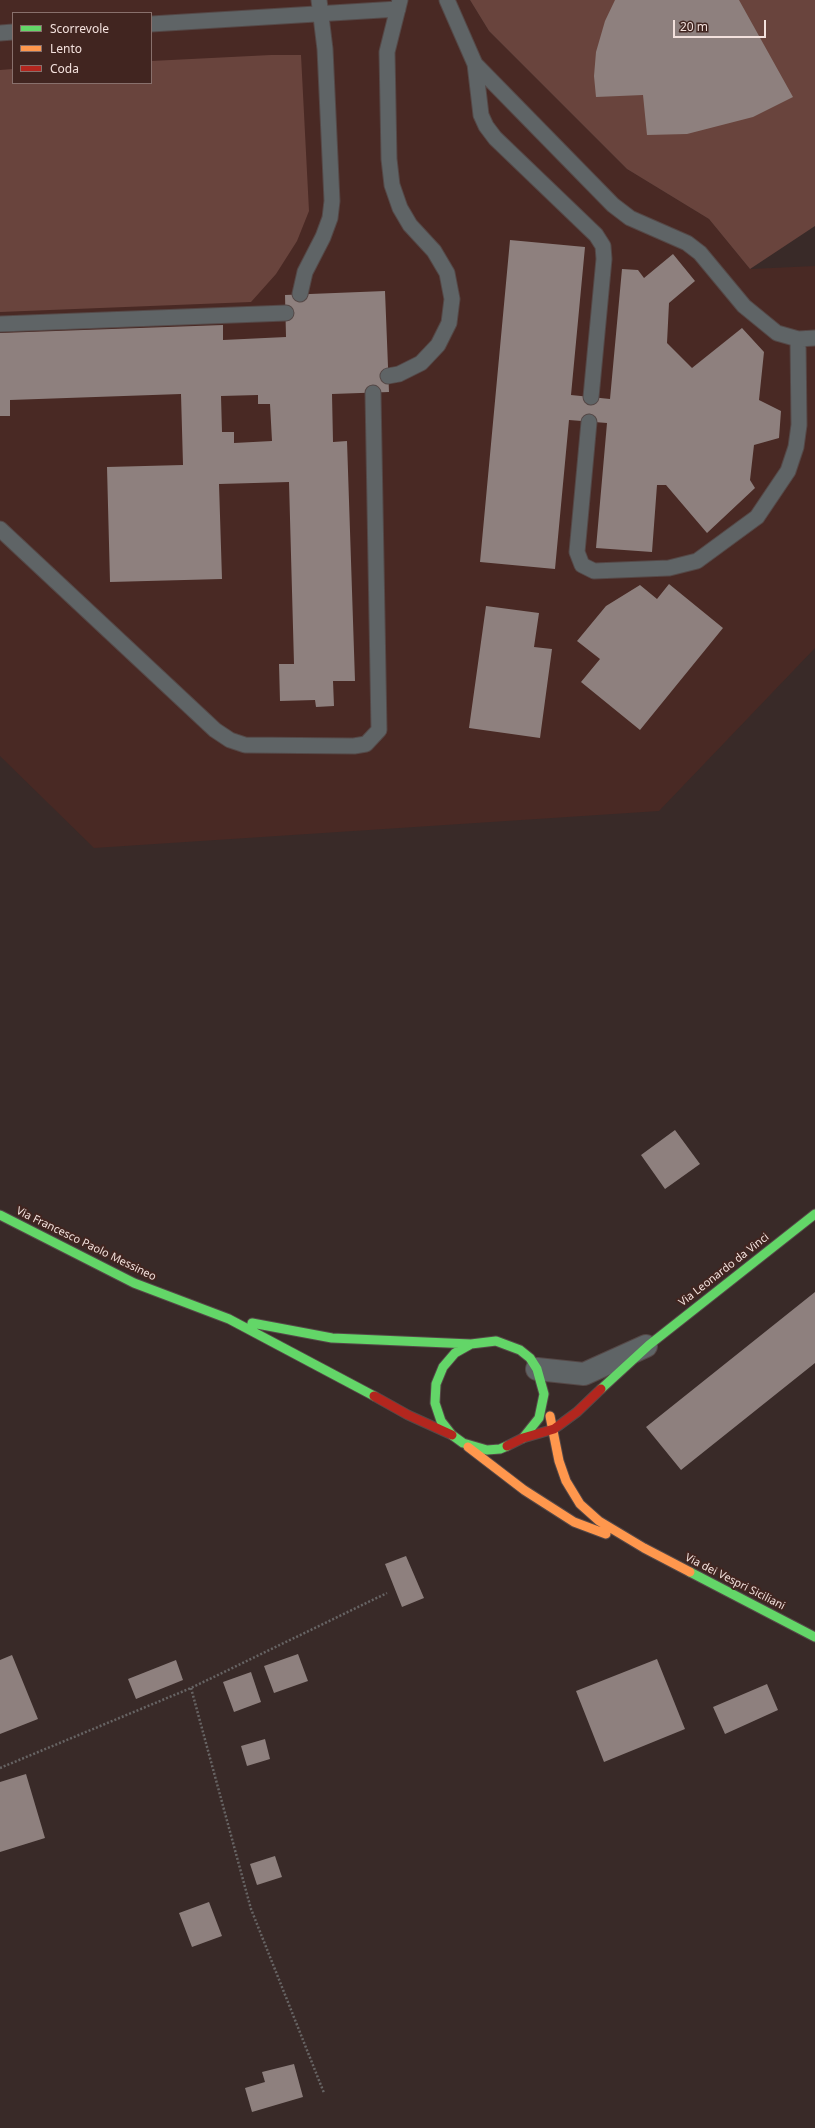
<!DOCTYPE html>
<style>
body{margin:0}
#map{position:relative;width:815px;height:2128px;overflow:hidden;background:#392a28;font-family:"Noto Sans",sans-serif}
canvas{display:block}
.legend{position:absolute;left:12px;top:12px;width:140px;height:72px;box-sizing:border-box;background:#412520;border:1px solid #88706c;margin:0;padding:5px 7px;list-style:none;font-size:12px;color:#f3e1dd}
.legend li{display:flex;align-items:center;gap:8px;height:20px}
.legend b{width:20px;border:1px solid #88706c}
.scale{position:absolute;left:673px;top:20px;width:93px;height:18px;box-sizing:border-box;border:2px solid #f3e1dd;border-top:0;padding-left:5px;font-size:12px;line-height:14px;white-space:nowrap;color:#f3e1dd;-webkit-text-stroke:3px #412520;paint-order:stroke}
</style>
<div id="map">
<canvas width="815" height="2128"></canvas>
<ul class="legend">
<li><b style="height:5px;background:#63d668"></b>Scorrevole</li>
<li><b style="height:5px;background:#ff974d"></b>Lento</li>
<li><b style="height:5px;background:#b3261e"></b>Coda</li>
</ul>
<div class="scale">20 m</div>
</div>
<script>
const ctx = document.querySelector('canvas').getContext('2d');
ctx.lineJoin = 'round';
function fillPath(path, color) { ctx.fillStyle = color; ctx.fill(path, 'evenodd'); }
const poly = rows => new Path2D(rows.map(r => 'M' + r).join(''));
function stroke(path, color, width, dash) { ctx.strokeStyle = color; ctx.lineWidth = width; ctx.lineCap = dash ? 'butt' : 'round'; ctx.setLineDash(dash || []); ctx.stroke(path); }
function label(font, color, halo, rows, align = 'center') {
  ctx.font = font + ' "Noto Sans",sans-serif'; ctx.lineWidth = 4; ctx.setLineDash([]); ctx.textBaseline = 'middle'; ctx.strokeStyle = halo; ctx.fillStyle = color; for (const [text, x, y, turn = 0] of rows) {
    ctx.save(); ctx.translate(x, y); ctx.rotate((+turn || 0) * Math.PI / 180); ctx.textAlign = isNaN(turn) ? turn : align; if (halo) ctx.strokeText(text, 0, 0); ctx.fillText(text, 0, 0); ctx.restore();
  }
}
const built = poly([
 [0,0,470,0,489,31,627,169,709,219,750,269,815,266,815,648,659,811,94,848,0,756],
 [13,13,151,13,151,83,13,83]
]);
const green = poly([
 [470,0,815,0,815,226,750,269,709,219,627,169,489,31],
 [271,55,301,55,309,211,297,241,276,274,251,302,0,312,0,70,13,69,13,83,151,83,151,61]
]);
const building = poly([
 [615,0,739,0,793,97,753,117,687,134,647,135,643,95,596,97,594,76,596,52,605,21],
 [510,240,585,247,571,395,610,399,622,269,638,270,644,278,673,254,695,281,669,303,667,343,692,368,742,328,764,352,759,400,781,411,779,438,754,445,750,480,755,488,707,533,666,485,657,485,652,552,596,548,607,423,569,420,555,569,480,562],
 [385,291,389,392,332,394,333,442,347,441,355,681,333,681,334,706,316,707,315,700,280,701,279,664,294,664,289,482,219,484,222,579,110,582,107,467,183,465,181,394,10,400,10,416,0,416,0,333,223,325,223,340,286,337,285,295],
 [258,395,258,404,270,404,272,441,234,443,234,432,222,432,221,396],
 [669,584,723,628,640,730,581,682,600,659,577,641,606,606,640,585,657,599],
 [486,606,539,613,534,647,552,649,540,738,469,728],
 [675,1130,700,1164,665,1189,641,1155],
 [815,1292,815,1363,681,1470,646,1427],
 [406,1556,424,1598,402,1607,385,1564],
 [298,1654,308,1681,274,1693,264,1666],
 [12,1655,38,1719,0,1734,0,1660],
 [657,1659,685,1729,604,1762,576,1691],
 [176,1660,183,1680,136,1699,128,1679],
 [251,1672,261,1702,234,1712,223,1682],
 [767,1684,778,1710,725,1734,713,1707],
 [265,1739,270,1759,247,1766,241,1746],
 [26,1774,45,1838,0,1852,0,1782],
 [275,1856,282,1877,257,1885,250,1864],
 [209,1902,222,1936,192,1947,179,1913],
 [294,2064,303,2097,252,2112,245,2088,265,2082,262,2072]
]);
const path = poly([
 [191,1688,251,1909,324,2093],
 [0,1768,191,1688,387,1593]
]);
const lane = poly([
 [447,0,475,64,613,205,630,218,687,243,700,253,744,306,777,333,798,339,815,338],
 [151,24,398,9],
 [0,33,13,32],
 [475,64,481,115,486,126,495,138,596,235,603,246,604,259,591,397],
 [300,294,305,272,323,237,330,218,332,201,325,49,319,0],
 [0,324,286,313],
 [388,376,399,374,421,363,438,345,449,323,452,299,447,273,434,251,410,225,400,208,392,185,389,159,387,52,400,0],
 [589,422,577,552,582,565,594,571,669,568,697,561,757,517,788,471,796,447,799,425,798,339],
 [0,529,215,730,230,740,245,745,354,746,366,744,379,730,373,393]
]);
const street = poly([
 [537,1369,584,1374,646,1346]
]);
const fast = poly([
 [0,1215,134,1283,229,1319,374,1396],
 [252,1323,332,1338,471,1344],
 [601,1389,649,1345,815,1214],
 [507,1446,500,1449,487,1450,463,1443,452,1435,441,1421,435,1403,436,1384,443,1367,455,1353,471,1344,496,1341,520,1350,530,1358,537,1369,544,1394,539,1418,523,1438],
 [690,1572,815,1637]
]);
const slow = poly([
 [550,1416,559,1461,566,1481,580,1504,599,1521,644,1548,690,1572],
 [468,1447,524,1490,574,1522,606,1534]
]);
const jam = poly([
 [374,1396,408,1415,452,1435],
 [507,1446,523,1438,554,1429,577,1412,601,1389]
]);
const streetNames = [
 ["Via Francesco Paolo Messineo",86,1244,26],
 ["Via Leonardo da Vinci",724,1270,-38],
 ["Via dei Vespri Siciliani",735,1582,27]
];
fillPath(built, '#492924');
fillPath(green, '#69443d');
fillPath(building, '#8e807e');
stroke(lane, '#554847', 17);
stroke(street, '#554847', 24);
stroke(fast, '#554847', 11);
stroke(slow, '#554847', 11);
stroke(jam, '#554847', 11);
stroke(path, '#676464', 2.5, [2, 2]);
stroke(lane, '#5f6466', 15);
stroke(street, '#5f6466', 22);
stroke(fast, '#63d668', 9);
stroke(slow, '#ff974d', 9);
stroke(jam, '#b3261e', 9);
label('11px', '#f3e1dd', '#412520', streetNames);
</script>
